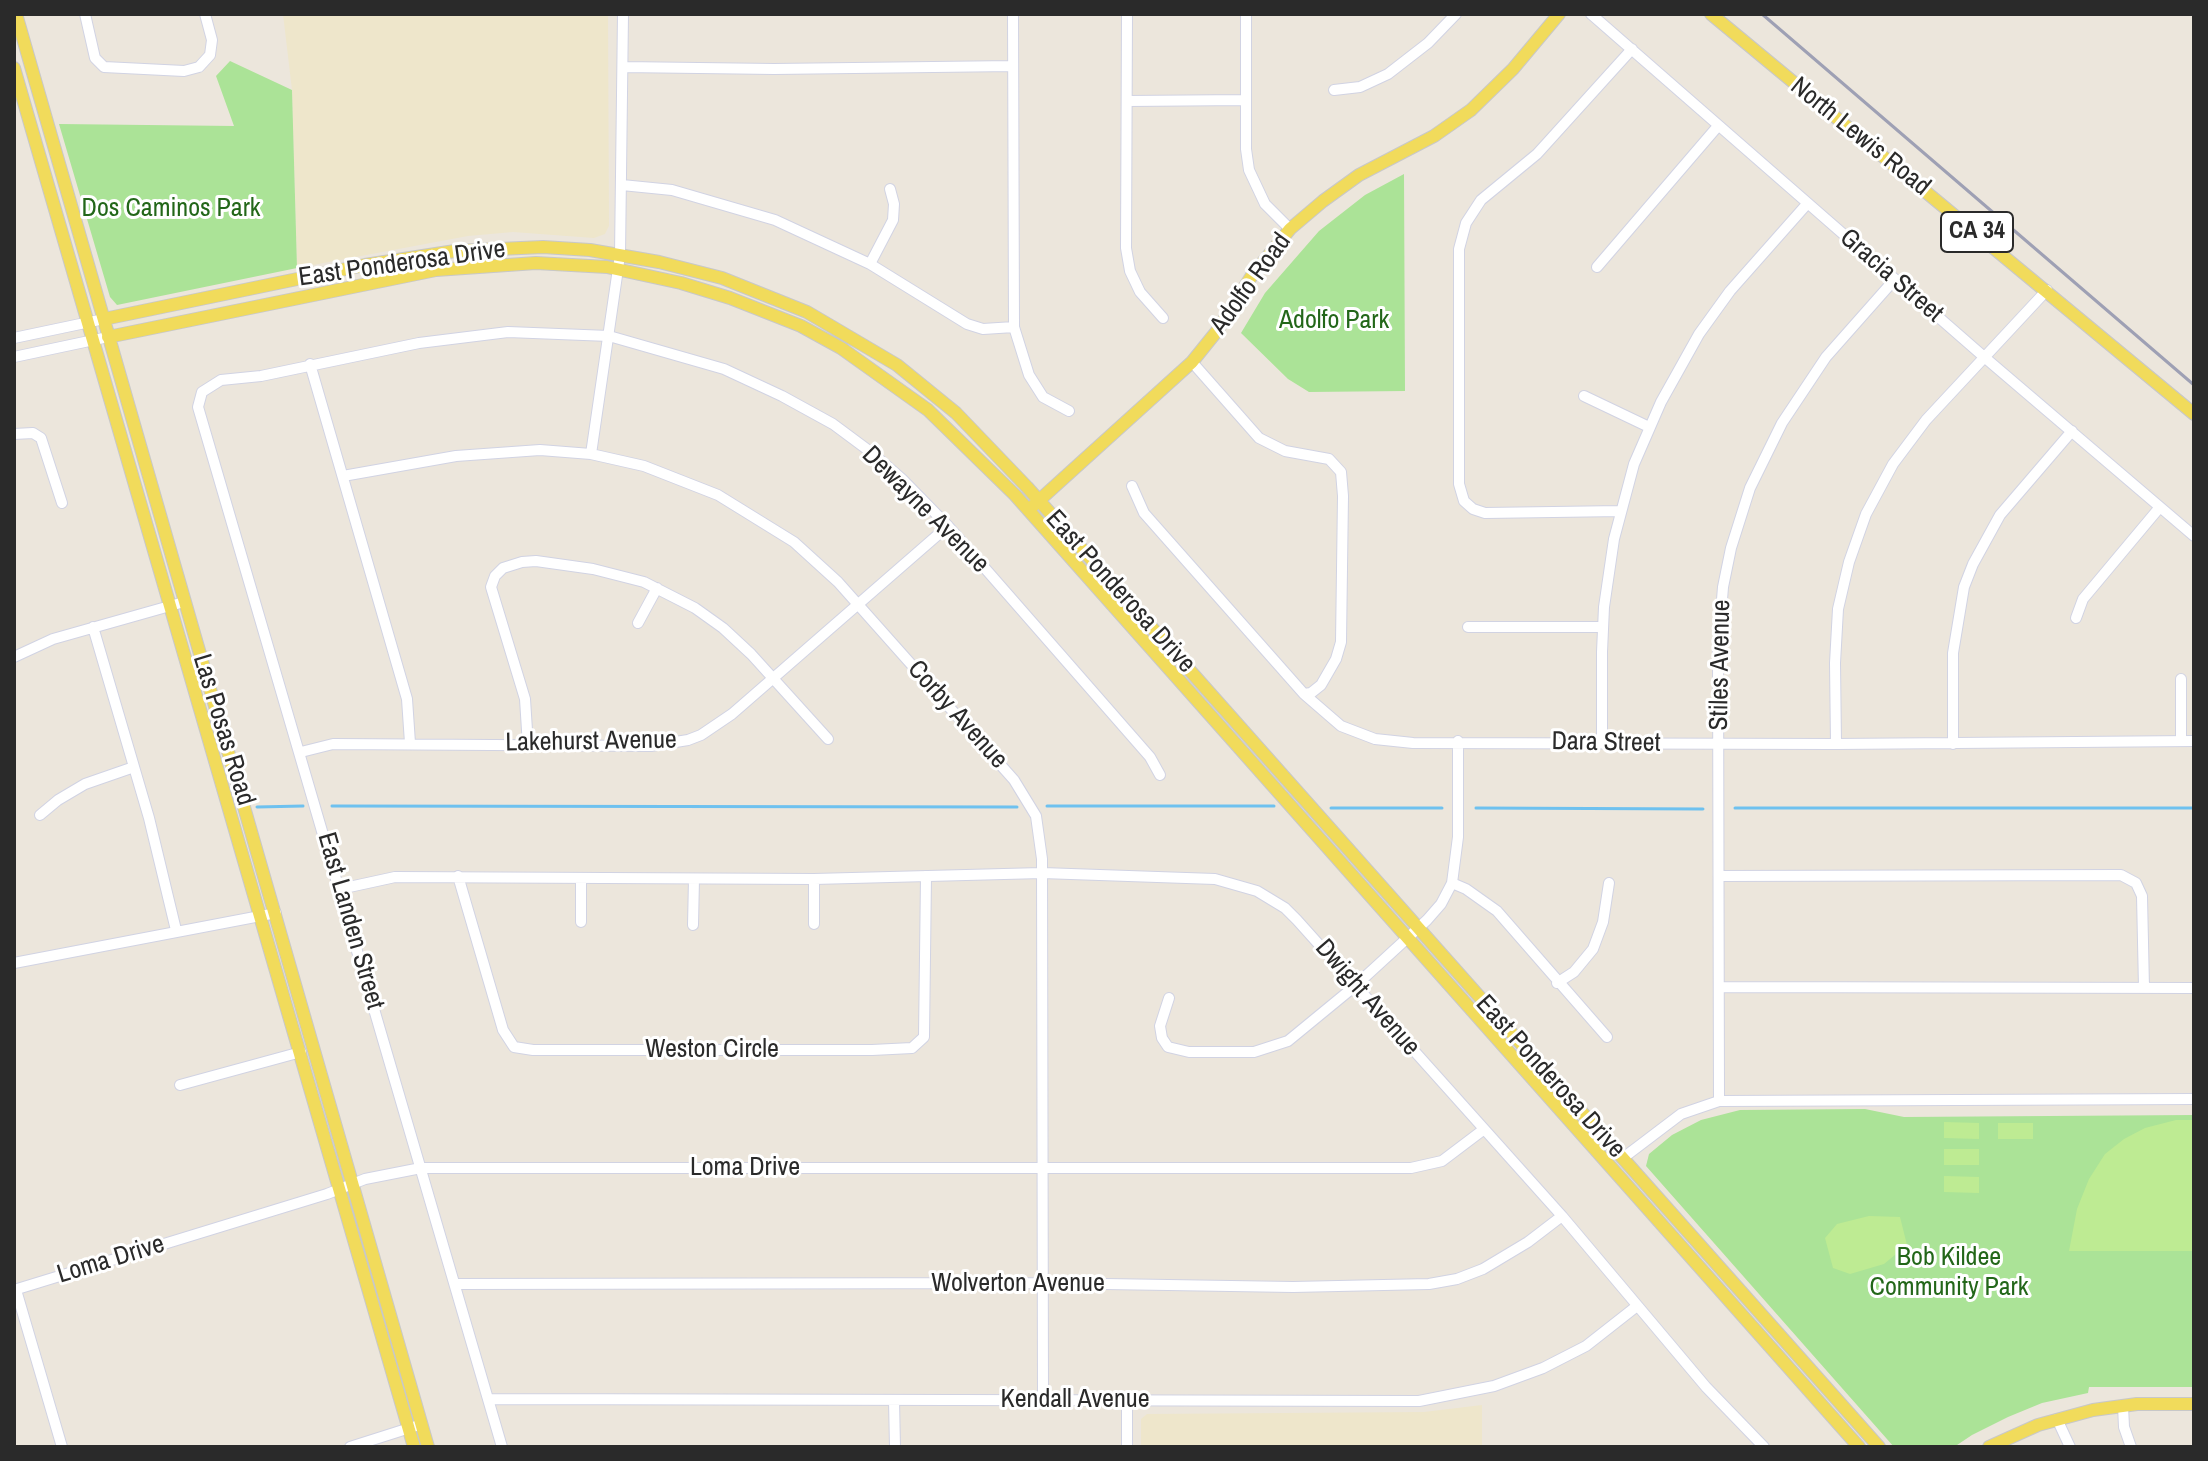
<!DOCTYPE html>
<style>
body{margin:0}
#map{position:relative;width:2208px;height:1461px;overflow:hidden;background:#ece6dc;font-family:"Archivo Narrow",sans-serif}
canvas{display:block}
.frame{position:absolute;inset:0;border:16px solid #2a2a2a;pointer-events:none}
</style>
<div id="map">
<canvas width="2208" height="1461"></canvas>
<div class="frame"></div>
</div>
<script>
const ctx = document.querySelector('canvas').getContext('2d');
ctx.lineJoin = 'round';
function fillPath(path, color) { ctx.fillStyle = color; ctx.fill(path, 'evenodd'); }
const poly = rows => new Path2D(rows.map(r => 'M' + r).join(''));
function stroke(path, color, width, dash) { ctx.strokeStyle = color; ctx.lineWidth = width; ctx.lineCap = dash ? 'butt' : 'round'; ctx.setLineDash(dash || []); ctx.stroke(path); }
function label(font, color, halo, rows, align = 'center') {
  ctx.font = font + ' "Archivo Narrow",sans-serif'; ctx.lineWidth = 6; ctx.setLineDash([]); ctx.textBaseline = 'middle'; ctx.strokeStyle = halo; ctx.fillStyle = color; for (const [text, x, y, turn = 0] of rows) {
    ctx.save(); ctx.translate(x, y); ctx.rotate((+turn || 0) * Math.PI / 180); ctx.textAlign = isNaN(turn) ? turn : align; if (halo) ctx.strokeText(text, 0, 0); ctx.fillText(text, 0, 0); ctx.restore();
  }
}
const education = poly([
 [283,14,608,14,609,226,605,234,594,238,513,232,468,236,297,268,292,90],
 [1482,1405,1482,1447,1141,1447,1141,1419,1147,1414,1424,1412]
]);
const green = poly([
 [230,61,292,90,297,268,117,305,110,297,59,124,234,126,216,76],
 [1404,174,1405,391,1309,392,1288,379,1241,333,1265,293,1319,231,1365,195],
 [1865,1109,1904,1117,2194,1115,2194,1387,2089,1387,2088,1393,2042,1403,2008,1417,1972,1435,1954,1447,1894,1447,1646,1166,1649,1154,1672,1135,1701,1120,1740,1110]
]);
const pitch = poly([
 [2176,1120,2194,1120,2194,1251,2069,1251,2077,1209,2089,1179,2105,1154,2124,1139,2145,1128],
 [1944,1122,1979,1123,1979,1139,1944,1138],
 [1998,1123,2033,1123,2033,1139,1998,1139],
 [1944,1149,1979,1149,1979,1165,1944,1165],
 [1944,1176,1979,1177,1979,1193,1944,1192],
 [1869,1216,1900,1217,1907,1245,1884,1264,1850,1274,1833,1268,1825,1238,1837,1224]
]);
const stream = poly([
 [332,806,1017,807],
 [1047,806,1274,806],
 [257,807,303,806],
 [1331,808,1442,808],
 [1476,808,1703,809],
 [1735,808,2194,808]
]);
const minor = poly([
 [85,14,95,58,104,67,184,71,199,67,210,55,212,40,205,14],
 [1013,14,1014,327,1029,375,1043,397,1069,411],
 [1127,14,1126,248,1130,271,1140,292,1163,318],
 [1246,14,1246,149,1249,170,1265,204,1290,229],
 [1591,14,1983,356,2194,536],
 [623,67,774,69,1013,66],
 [1334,90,1360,87,1388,74,1428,43,1456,14],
 [1127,101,1246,100],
 [622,185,672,190,775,220,870,264,967,324,983,329,1014,327],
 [870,264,893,220,894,204,890,189],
 [1597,267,1718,126],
 [14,338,104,319],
 [14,357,108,337],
 [1192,362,1259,438,1285,451,1329,459,1341,472,1343,496,1341,642,1336,659,1321,685,1311,693,1304,694],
 [310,364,407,699,410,743],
 [1584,396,1649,427],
 [14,434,33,433,41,438,62,503],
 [591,454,620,255,623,14],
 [343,476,456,456,540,450,591,454,644,466,718,495,794,542,838,582,1014,780,1036,816,1042,859,1043,1399],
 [1132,486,1144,513,1304,694,1341,726,1375,739,1413,743,1836,744,2194,741],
 [1621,511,1485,513,1473,509,1464,501,1459,484,1459,249,1466,223,1481,200,1537,154,1632,49],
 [2076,618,2083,599,2160,507],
 [638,623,657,588],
 [93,627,149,818,176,930],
 [1468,627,1602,627],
 [14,657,53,639,184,602],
 [2181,679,2181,741],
 [1602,743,1602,652,1604,607,1614,539,1634,464,1661,402,1699,334,1730,291,1807,204],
 [1836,744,1835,663,1838,609,1849,562,1866,514,1893,464,1926,420,2047,290],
 [1953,744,1953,653,1964,587,1973,564,2000,515,2072,431],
 [528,746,525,699,491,587,495,576,503,568,522,562,536,561,593,569,644,582,695,608,723,628,751,654,828,739],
 [301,752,333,744,651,746,688,740,701,735,732,714,948,526],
 [40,815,58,800,85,784,134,767],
 [458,876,503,1030,514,1047,533,1050,872,1050,912,1048,924,1037,926,876],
 [1719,876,2121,875,2136,883,2142,896,2144,988],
 [814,879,814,924],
 [1452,883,1466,889,1497,911,1607,1037],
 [340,889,395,877,814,879,1042,873,1215,879,1257,891,1285,908,1297,920,1562,1216,1706,1387,1764,1447],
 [581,922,581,879],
 [693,925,694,879],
 [14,963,276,913],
 [1557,983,1574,972,1593,949,1603,922,1609,883],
 [1719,987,2194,988],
 [1169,998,1160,1026,1162,1038,1168,1047,1189,1052,1254,1052,1288,1041,1355,986,1427,920,1441,904,1452,883,1458,837,1458,741],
 [180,1085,301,1052],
 [1719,1101,1718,650,1723,587,1731,548,1750,488,1782,423,1826,357,1895,279],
 [1623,1158,1681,1114,1719,1101,2194,1099],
 [455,1284,1043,1283,1293,1287,1429,1284,1457,1279,1483,1269,1528,1242,1562,1216],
 [14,1290,327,1194,365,1179,421,1168,1411,1168,1442,1161,1483,1130],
 [16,1290,62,1447],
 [488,1399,1419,1401,1494,1386,1543,1368,1586,1346,1637,1306],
 [1127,1399,1127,1447],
 [894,1400,895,1447],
 [2123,1406,2124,1427,2131,1447],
 [2057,1419,2070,1447],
 [350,1447,416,1426],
 [502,1447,198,407,202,392,221,380,261,376,419,343,508,332,609,336,724,369,782,396,833,424,872,453,902,479,948,526,1150,757,1160,775]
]);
const major = poly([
 [16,14,428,1447],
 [1711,14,2194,414],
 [14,68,414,1447],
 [104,319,365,265,455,251,543,247,590,250,659,262,722,278,807,312,897,365,956,413,1027,487,1879,1447],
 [108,337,436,270,536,263,607,267,681,283,730,298,801,326,841,348,928,410,1015,495,1859,1447],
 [1034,505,1192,362,1217,331,1251,277,1290,229,1323,201,1359,175,1434,136,1471,110,1513,69,1559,14],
 [1989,1447,2038,1425,2093,1410,2137,1404,2194,1404]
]);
const rail = poly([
 [1762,14,2194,385]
]);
const shields = [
 [1977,232,72]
];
const shieldNames = [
 ["CA 34",1977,232]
];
const streetNames = [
 ["North Lewis Road",1860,137,39],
 ["East Ponderosa Drive",402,264,-8],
 ["Gracia Street",1891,276,41],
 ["Adolfo Road",1251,284,-54],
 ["Dewayne Avenue",925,510,45],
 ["East Ponderosa Drive",1120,592,48],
 ["Stiles Avenue",1721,665,-89],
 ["Corby Avenue",957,715,48],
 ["Las Posas Road",223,730,73],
 ["Lakehurst Avenue",591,742,-1],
 ["Dara Street",1606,743,1],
 ["East Landen Street",350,921,74],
 ["Dwight Avenue",1367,998,49],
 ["Weston Circle",712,1050],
 ["East Ponderosa Drive",1550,1077,48],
 ["Loma Drive",745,1168],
 ["Loma Drive",111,1260,-17],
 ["Wolverton Avenue",1018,1284],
 ["Kendall Avenue",1075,1400]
];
const parkNames = [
 ["Dos Caminos Park",171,209],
 ["Adolfo Park",1334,321],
 ["Bob Kildee",1949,1258],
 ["Community Park",1949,1288]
];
fillPath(education, '#eee6cb');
fillPath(green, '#abe397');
fillPath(pitch, '#beeb93');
stroke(stream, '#6ec1ef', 3);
stroke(minor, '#d1d3e3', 12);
stroke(major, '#c8c8c8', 14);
stroke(minor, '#fff', 10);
stroke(major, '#f1db5b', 12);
stroke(rail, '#9ea0b4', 3);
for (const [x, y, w] of shields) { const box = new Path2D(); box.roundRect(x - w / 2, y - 20, w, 40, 6); ctx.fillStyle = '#fff'; ctx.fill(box); stroke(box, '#2a2a2a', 2); }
label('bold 24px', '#2a2a2a', null, shieldNames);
label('26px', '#2a2a2a', '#fff', streetNames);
label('26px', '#236719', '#fff', parkNames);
</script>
